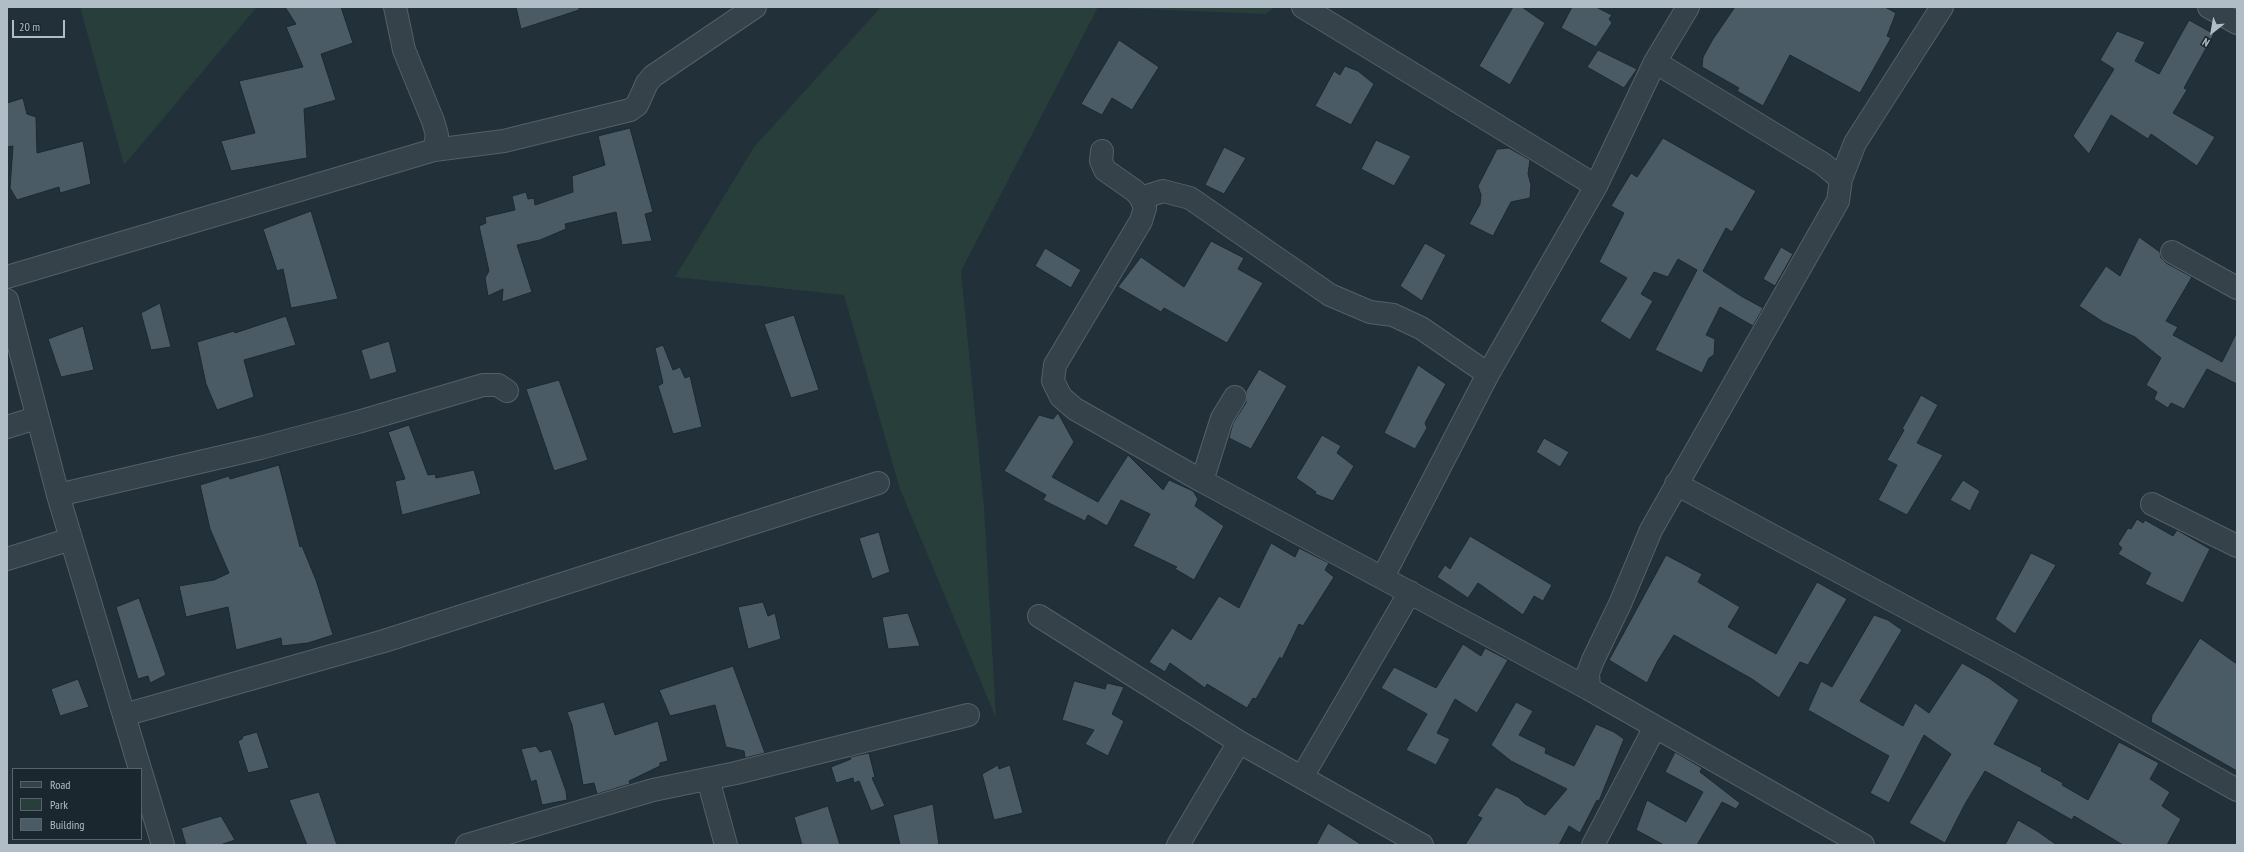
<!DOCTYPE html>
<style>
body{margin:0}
#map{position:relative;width:2244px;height:852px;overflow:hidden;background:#223039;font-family:"PT Sans Narrow",sans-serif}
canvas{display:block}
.frame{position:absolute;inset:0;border:8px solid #b1bdc6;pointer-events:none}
.legend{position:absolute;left:12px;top:768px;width:130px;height:72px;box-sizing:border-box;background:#1b272e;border:1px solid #57636b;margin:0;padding:5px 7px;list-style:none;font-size:12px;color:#b1bdc6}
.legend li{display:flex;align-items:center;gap:8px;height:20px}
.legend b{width:20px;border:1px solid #57636b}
.north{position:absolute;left:2192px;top:12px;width:40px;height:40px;-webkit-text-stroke:3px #1b272e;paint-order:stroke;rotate:211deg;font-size:11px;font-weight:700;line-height:16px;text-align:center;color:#b1bdc6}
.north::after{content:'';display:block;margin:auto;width:14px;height:18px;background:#b1bdc6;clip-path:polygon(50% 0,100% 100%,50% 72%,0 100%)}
.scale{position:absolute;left:12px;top:20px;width:53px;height:18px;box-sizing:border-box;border:2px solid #b1bdc6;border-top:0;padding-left:5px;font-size:12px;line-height:14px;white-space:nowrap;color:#b1bdc6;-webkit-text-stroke:3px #1b272e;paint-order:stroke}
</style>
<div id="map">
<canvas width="2244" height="852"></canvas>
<div class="frame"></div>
<ul class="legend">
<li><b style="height:5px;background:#36424a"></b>Road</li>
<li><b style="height:11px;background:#273e3b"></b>Park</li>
<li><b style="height:11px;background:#4b5b65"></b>Building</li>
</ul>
<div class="north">N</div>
<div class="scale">20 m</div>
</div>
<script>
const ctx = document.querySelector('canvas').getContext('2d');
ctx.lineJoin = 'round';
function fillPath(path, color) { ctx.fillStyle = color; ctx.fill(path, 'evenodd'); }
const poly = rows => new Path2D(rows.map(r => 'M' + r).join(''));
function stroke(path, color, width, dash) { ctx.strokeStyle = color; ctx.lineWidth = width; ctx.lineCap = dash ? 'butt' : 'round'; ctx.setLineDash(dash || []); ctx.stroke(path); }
const green = poly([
 [80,7,257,7,124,165],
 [881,7,1275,7,1266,14,1098,7,961,271,984,507,996,718,900,489,844,295,675,277,754,147]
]);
const building = poly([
 [285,7,341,7,353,43,321,54,336,100,304,109,307,158,231,171,221,141,255,133,239,81,303,67,286,27,296,24,285,7],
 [516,7,579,7,579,10,521,29,516,7],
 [1513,7,1522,7,1545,23,1510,85,1479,66,1513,7],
 [1572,7,1596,7,1612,15,1609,19,1612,23,1596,47,1561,28,1572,7],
 [1735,7,1885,7,1896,13,1887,36,1891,38,1860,93,1790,55,1763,106,1737,91,1739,88,1702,67,1703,57,1713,39,1735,7],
 [2189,20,2214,34,2184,88,2187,90,2173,113,2215,137,2197,166,2151,134,2148,139,2111,115,2089,154,2073,136,2114,69,2100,60,2117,31,2145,42,2135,61,2159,74,2189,20],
 [1119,40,1159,67,1132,110,1112,98,1102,115,1081,104,1119,40],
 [1598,50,1637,69,1624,88,1587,67,1598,50],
 [1345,66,1358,71,1374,84,1351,125,1315,106,1334,71,1340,75,1345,66],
 [23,98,27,114,36,117,37,153,83,141,91,184,60,193,59,187,17,200,10,188,13,146,7,147,7,103,23,98],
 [630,128,653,212,645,214,652,241,622,245,616,212,565,224,566,229,540,240,517,245,532,292,502,302,503,289,488,296,485,278,489,271,479,226,486,223,485,217,515,210,512,196,526,192,528,199,534,198,535,205,573,192,572,176,605,165,598,136,630,128],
 [1663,138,1756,191,1732,232,1726,228,1703,271,1741,296,1763,308,1753,326,1720,307,1706,335,1715,339,1714,355,1709,358,1702,373,1655,350,1697,270,1678,259,1668,277,1654,272,1641,294,1653,301,1630,340,1600,321,1627,278,1599,262,1624,213,1611,206,1631,173,1637,177,1663,138],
 [1376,140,1411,156,1394,186,1361,169,1376,140],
 [1224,147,1246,158,1224,194,1205,185,1224,147],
 [1509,148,1530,160,1528,174,1531,185,1530,198,1511,202,1493,236,1469,224,1480,204,1481,195,1478,186,1497,149,1509,148],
 [311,211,338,299,291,308,283,269,277,271,263,229,311,211],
 [2139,237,2160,252,2161,258,2166,263,2192,277,2166,321,2178,327,2173,335,2222,362,2237,332,2237,384,2207,369,2184,409,2171,403,2168,408,2154,399,2157,392,2146,385,2161,358,2135,337,2103,322,2079,306,2106,266,2120,276,2139,237],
 [1211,241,1244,258,1238,269,1263,283,1227,343,1164,308,1161,312,1118,287,1141,257,1184,287,1211,241],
 [1425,243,1446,255,1422,301,1400,286,1425,243],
 [1781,247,1793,254,1775,286,1763,279,1781,247],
 [1045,248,1081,270,1071,288,1035,266,1045,248],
 [160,303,171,347,151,350,141,313,160,303],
 [794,315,819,390,791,398,764,324,794,315],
 [286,316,296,345,244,360,254,397,217,410,206,384,197,342,234,331,235,333,286,316],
 [83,326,94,370,61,377,48,339,83,326],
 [389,341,397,372,370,380,361,350,389,341],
 [663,345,673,370,680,367,685,378,690,376,702,427,673,434,658,386,663,383,655,348,663,345],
 [1418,365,1446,384,1425,423,1427,428,1415,449,1384,433,1418,365],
 [1259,369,1287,386,1251,449,1229,438,1233,423,1246,403,1246,391,1259,369],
 [559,380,588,460,554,471,526,389,559,380],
 [1921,395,1938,405,1917,443,1943,455,1907,515,1878,500,1897,465,1887,460,1904,430,1902,429,1921,395],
 [1058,413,1074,442,1052,477,1098,502,1128,455,1163,490,1169,480,1193,491,1198,499,1195,506,1224,526,1194,580,1175,569,1177,567,1133,546,1150,514,1121,500,1107,526,1088,515,1085,521,1043,500,1046,495,1004,471,1039,415,1053,419,1058,413],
 [409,425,428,475,435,474,436,478,474,470,481,494,402,515,395,481,405,479,388,432,409,425],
 [1322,435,1341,446,1337,453,1354,466,1333,501,1315,494,1316,492,1296,478,1322,435],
 [1544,438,1569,452,1560,467,1536,452,1544,438],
 [279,465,300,547,302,546,316,580,333,635,308,643,282,646,281,638,236,650,228,607,186,617,179,586,214,580,229,573,210,529,200,485,229,476,230,479,279,465],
 [1963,480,1980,491,1970,511,1950,500,1963,480],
 [2137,519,2143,523,2145,520,2173,536,2177,530,2210,549,2183,603,2145,584,2151,573,2118,554,2122,548,2118,544,2128,528,2131,529,2137,519],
 [879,532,890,572,872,579,859,538,879,532],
 [1470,536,1552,585,1543,601,1534,596,1523,615,1478,583,1468,598,1437,577,1445,565,1450,569,1470,536],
 [1271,543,1295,557,1299,548,1329,563,1325,570,1334,577,1303,626,1299,624,1282,659,1280,657,1256,699,1253,698,1247,708,1207,684,1205,688,1170,663,1165,672,1149,662,1172,628,1191,640,1219,596,1239,608,1271,543],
 [2031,553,2056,565,2015,634,1995,619,2031,553],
 [1666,555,1702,574,1698,582,1740,607,1728,627,1776,654,1817,582,1847,599,1808,665,1800,662,1779,698,1752,679,1674,635,1657,662,1647,683,1609,660,1666,555],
 [139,598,166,675,150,683,148,676,138,679,116,607,139,598],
 [763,602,768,616,775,613,781,639,748,649,738,607,763,602],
 [908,613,920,646,888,649,882,617,908,613],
 [1874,615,1888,620,1902,630,1860,701,1903,726,1915,703,1929,713,1962,663,1989,678,2019,700,1994,744,2042,768,2041,771,2063,783,2062,785,2088,800,2119,742,2159,763,2150,779,2170,792,2162,806,2181,819,2167,845,2123,845,2074,816,2072,820,1985,771,1965,804,1945,843,1909,823,1951,754,1924,735,1889,803,1870,793,1889,756,1808,710,1821,681,1832,687,1874,615],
 [2200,638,2237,664,2237,771,2151,722,2152,715,2200,638],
 [1463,644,1481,656,1485,648,1508,660,1477,713,1455,699,1437,733,1450,739,1436,765,1406,750,1427,714,1381,688,1394,667,1436,688,1463,644],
 [733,666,765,753,745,758,744,751,726,747,715,705,670,716,659,690,733,666],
 [78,679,89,707,60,716,51,689,78,679],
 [1074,681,1105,689,1107,683,1124,687,1112,714,1124,721,1108,756,1085,744,1094,730,1062,720,1074,681],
 [604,702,615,735,658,721,668,761,660,763,660,766,629,781,630,784,597,794,594,783,583,785,572,725,567,712,604,702],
 [1516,702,1533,711,1519,735,1546,748,1545,753,1574,766,1596,724,1614,732,1624,739,1599,801,1597,800,1580,833,1569,826,1559,845,1465,845,1482,818,1477,816,1496,787,1518,797,1525,804,1545,815,1567,789,1511,761,1491,745,1516,702],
 [257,732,269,768,248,773,238,741,242,739,243,736,257,732],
 [536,746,540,752,551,749,566,791,567,800,542,805,536,780,531,782,521,749,536,746],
 [1675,752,1702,768,1700,772,1740,803,1736,809,1722,802,1697,845,1664,845,1636,830,1647,800,1686,822,1703,792,1665,772,1675,752],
 [869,753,875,777,872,778,885,806,871,811,859,781,854,783,853,778,836,783,831,767,851,759,850,757,869,753],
 [998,765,999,769,1010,765,1023,813,994,820,982,774,998,765],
 [319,792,337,845,307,845,289,800,319,792],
 [933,804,939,845,900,845,893,815,933,804],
 [828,806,840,845,802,845,794,817,828,806],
 [221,816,235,840,220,845,186,845,181,828,221,816],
 [2018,820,2037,831,2057,845,2005,845,2018,820],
 [1328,823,1362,845,1316,845,1328,823]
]);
const minor = poly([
 [395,7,404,50,433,121,437,135,434,150],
 [1303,7,1596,186],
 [2209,7,2237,23],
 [1655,62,1823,164,1841,179],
 [1102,151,1101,161,1105,170,1135,191,1141,198,1145,208,1141,221,1055,365,1053,381,1061,397,1075,409,1202,481,1589,689,1863,845],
 [1141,198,1163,191,1190,198,1330,295,1370,312,1393,315,1421,328,1488,374],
 [2172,252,2237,288],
 [7,277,434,150,504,141,630,110,637,105,647,83,653,76,755,7],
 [7,300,58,495,140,769],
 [7,427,36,418],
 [1202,481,1222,418,1235,397],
 [1676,484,2015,666,2237,790],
 [58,495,260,448,358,422,483,385,498,385,507,391],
 [2152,504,2237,546],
 [7,559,71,539],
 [1383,577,1488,374,1596,186,1655,62,1688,7],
 [1039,616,1239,742,1422,845],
 [1589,689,1588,673,1593,660,1620,604,1651,530,1838,201,1841,179,1855,143,1942,7],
 [124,715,384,641,878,483],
 [141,772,163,845],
 [1302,777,1410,592],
 [708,779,726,845],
 [467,845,653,790,736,773,968,715],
 [1178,845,1239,742],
 [1593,845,1655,727]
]);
fillPath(green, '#273e3b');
fillPath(building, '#4b5b65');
stroke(building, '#1d2931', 1);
stroke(minor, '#546068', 24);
stroke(minor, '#36424a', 22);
</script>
